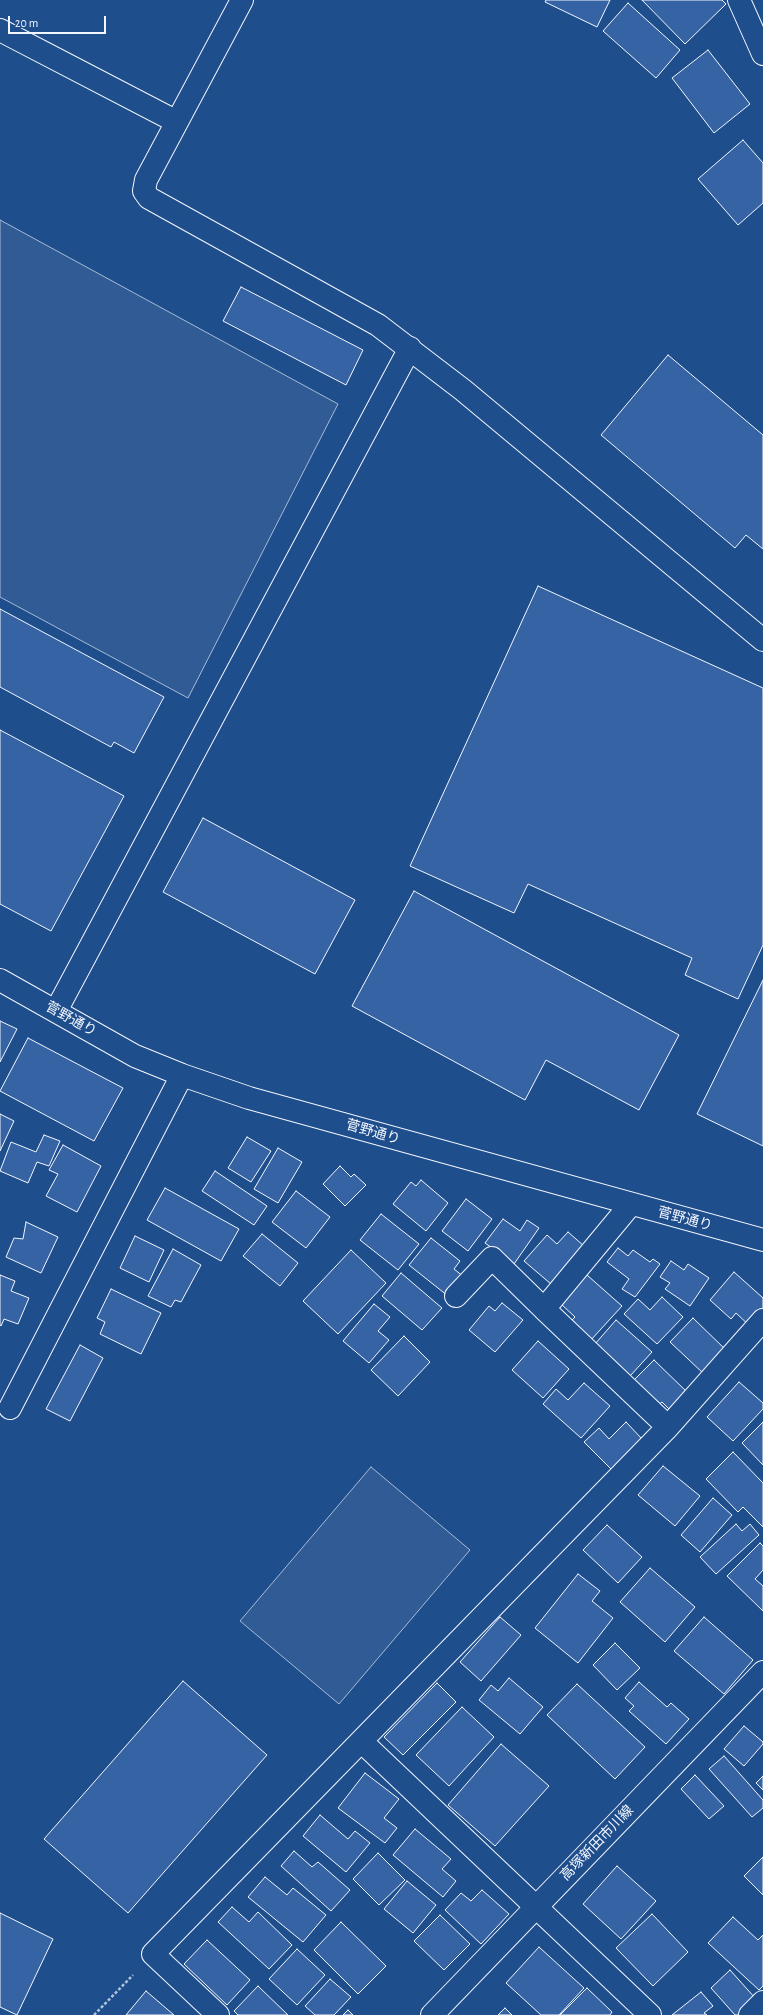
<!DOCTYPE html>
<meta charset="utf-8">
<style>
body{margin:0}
#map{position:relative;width:763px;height:2015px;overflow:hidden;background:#1f4e8c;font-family:"Alegreya Sans",sans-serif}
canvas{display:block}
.scale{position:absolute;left:8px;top:16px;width:98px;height:18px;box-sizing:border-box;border:2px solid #f2f6ff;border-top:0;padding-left:5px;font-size:12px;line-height:14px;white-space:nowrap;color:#f2f6ff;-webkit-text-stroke:3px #1f4e8c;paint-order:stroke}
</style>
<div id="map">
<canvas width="763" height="2015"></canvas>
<div class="scale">20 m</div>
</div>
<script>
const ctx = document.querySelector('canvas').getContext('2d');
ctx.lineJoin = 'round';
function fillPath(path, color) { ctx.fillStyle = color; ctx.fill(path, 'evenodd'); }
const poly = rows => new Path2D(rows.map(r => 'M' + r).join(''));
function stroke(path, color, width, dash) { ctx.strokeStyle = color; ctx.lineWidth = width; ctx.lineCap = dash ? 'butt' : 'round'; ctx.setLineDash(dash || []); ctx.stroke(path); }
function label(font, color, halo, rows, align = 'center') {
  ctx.font = font + ' "Alegreya Sans","Noto Sans JP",sans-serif'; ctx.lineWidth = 3; ctx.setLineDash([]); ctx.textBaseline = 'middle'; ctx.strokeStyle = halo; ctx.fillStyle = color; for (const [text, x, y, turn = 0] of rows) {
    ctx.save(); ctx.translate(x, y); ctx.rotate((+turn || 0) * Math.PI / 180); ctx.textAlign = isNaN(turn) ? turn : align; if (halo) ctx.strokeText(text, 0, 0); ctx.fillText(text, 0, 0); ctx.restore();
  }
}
const built = poly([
 [0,220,338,404,188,698,0,597,0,220],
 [371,1467,470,1550,339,1704,240,1621,371,1467]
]);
const building = poly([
 [546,0,610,0,597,27,545,2,546,0],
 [642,0,722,0,726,4,685,44,642,0],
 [628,3,680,50,656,78,603,31,628,3],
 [708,50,750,104,714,133,672,78,708,50],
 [743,140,763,163,763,203,738,225,698,179,743,140],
 [241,287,363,350,346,385,223,321,241,287],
 [668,355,763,435,763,549,746,535,735,548,601,435,668,355],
 [538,586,763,688,763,945,738,999,685,975,692,958,528,884,514,913,410,866,538,586],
 [0,609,164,697,134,753,114,742,111,747,0,687,0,609],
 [0,730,124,796,51,931,0,904,0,730],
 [203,818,355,900,315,974,163,892,203,818],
 [414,891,679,1035,639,1110,546,1060,525,1100,352,1006,414,891],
 [763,980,763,1146,697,1114,763,980],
 [0,1021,17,1029,0,1062,0,1021],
 [28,1038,123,1088,94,1141,0,1091,28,1038],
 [0,1114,14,1121,0,1151,0,1114],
 [44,1135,60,1141,49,1166,37,1162,28,1183,0,1171,11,1142,36,1152,44,1135],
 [247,1137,271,1151,251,1182,228,1168,247,1137],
 [63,1145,101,1166,77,1212,46,1196,58,1174,49,1170,63,1145],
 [278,1148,302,1162,278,1203,254,1189,278,1148],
 [340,1166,351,1177,354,1174,366,1185,345,1206,323,1184,340,1166],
 [215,1171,267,1206,254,1225,202,1191,215,1171],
 [421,1180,448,1203,426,1231,393,1204,411,1182,416,1186,421,1180],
 [165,1188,239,1229,221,1261,147,1220,165,1188],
 [296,1191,330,1217,306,1248,272,1222,296,1191],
 [466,1199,492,1219,468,1251,442,1231,466,1199],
 [381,1214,419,1244,398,1270,360,1240,381,1214],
 [503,1219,520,1231,527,1220,539,1228,514,1264,485,1243,503,1219],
 [26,1222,58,1237,41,1273,6,1257,14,1238,23,1239,26,1222],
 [568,1232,584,1246,551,1284,524,1261,547,1235,557,1244,568,1232],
 [262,1234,298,1263,280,1286,243,1256,262,1234],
 [135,1236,164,1250,149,1282,120,1268,135,1236],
 [431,1238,460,1261,454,1269,464,1277,448,1296,409,1265,431,1238],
 [618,1248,628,1256,633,1250,650,1262,653,1259,660,1264,635,1297,622,1289,629,1279,607,1262,618,1248],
 [173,1249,201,1265,181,1302,175,1300,171,1307,148,1296,173,1249],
 [351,1250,386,1283,338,1334,303,1301,351,1250],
 [671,1261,684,1270,688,1264,709,1278,690,1306,665,1289,670,1283,660,1277,671,1261],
 [734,1272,763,1298,763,1317,753,1329,736,1313,731,1319,710,1300,734,1272],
 [401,1273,442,1308,422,1330,382,1296,401,1273],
 [0,1275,15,1281,11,1291,29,1298,18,1324,4,1319,1,1326,0,1325,0,1275],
 [587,1275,622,1306,590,1341,570,1322,575,1317,560,1303,587,1275],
 [111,1289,161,1313,141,1354,100,1334,105,1322,97,1318,111,1289],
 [662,1297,683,1317,657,1344,624,1314,638,1299,650,1310,662,1297],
 [502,1303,523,1320,495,1352,469,1330,489,1306,495,1311,502,1303],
 [374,1304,390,1317,378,1331,389,1340,369,1363,343,1341,374,1304],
 [693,1318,728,1352,705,1375,670,1342,693,1318],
 [616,1320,652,1352,630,1376,595,1344,616,1320],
 [404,1336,430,1362,398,1396,371,1370,404,1336],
 [538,1341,569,1369,543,1398,512,1370,538,1341],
 [80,1345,103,1358,70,1421,46,1409,80,1345],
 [654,1360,688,1393,671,1411,662,1402,655,1408,630,1384,654,1360],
 [739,1382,763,1403,763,1409,733,1441,707,1417,739,1382],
 [584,1383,610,1406,581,1438,543,1404,556,1389,568,1400,584,1383],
 [626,1422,642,1439,611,1469,584,1442,599,1428,609,1439,626,1422],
 [763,1422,763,1465,742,1443,763,1422],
 [733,1452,763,1483,763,1527,743,1507,738,1512,706,1479,733,1452],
 [663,1466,700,1496,675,1526,638,1495,663,1466],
 [713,1498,732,1515,700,1552,681,1535,713,1498],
 [736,1524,742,1531,750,1524,759,1535,716,1574,700,1557,736,1524],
 [607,1525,642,1557,618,1583,583,1550,607,1525],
 [760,1543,763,1546,763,1570,755,1579,763,1586,763,1611,727,1576,760,1543],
 [650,1568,695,1607,665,1642,620,1602,650,1568],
 [578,1574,600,1591,592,1601,613,1618,578,1663,535,1628,578,1574],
 [500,1617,521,1635,481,1681,460,1662,500,1617],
 [704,1617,753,1660,724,1694,674,1651,704,1617],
 [615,1643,640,1668,617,1690,593,1665,615,1643],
 [509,1678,543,1707,520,1734,479,1700,491,1685,498,1691,509,1678],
 [183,1681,267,1755,128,1913,44,1839,183,1681],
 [639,1682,667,1707,671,1703,689,1719,666,1744,629,1711,634,1706,625,1698,639,1682],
 [437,1683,456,1702,403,1755,384,1737,437,1683],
 [577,1684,645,1747,615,1779,547,1715,577,1684],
 [462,1707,494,1737,449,1786,416,1755,462,1707],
 [744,1726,763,1742,763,1744,744,1766,724,1749,744,1726],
 [501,1744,549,1786,495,1846,448,1805,501,1744],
 [724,1756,763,1800,763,1808,752,1817,709,1769,724,1756],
 [365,1773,399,1799,384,1818,397,1828,385,1843,338,1808,365,1773],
 [695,1775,724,1806,709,1819,681,1789,695,1775],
 [763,1776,763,1790,756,1783,763,1776],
 [320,1815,348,1839,355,1831,370,1843,346,1872,303,1836,320,1815],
 [415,1829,451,1859,442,1869,456,1881,443,1897,393,1855,415,1829],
 [294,1851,312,1867,318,1862,350,1890,331,1911,281,1866,294,1851],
 [378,1853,405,1880,379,1905,353,1879,378,1853],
 [763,1857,763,1895,744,1876,763,1857],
 [617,1866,656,1901,621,1939,583,1904,617,1866],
 [265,1877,287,1895,293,1888,326,1915,303,1942,248,1897,265,1877],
 [407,1881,436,1905,413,1933,384,1909,407,1881],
 [482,1890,509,1914,481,1944,445,1910,461,1893,471,1901,482,1890],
 [232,1907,249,1922,258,1912,292,1945,269,1969,218,1922,232,1907],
 [0,1913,53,1939,17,2015,0,2007,0,1913],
 [652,1914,688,1952,653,1986,616,1948,652,1914],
 [440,1915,470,1944,444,1970,414,1941,440,1915],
 [733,1917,758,1940,763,1935,763,1986,759,1990,708,1943,733,1917],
 [341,1922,386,1966,358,1994,314,1950,341,1922],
 [207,1940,250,1980,227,2005,184,1964,207,1940],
 [539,1947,584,1988,559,2015,541,2015,506,1983,539,1947],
 [297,1949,325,1975,297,2005,269,1979,297,1949],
 [730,1970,756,1999,738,2015,735,2015,711,1988,730,1970],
 [330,1979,351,1997,334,2015,315,2015,305,2006,330,1979],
 [258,1986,288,2015,238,2015,234,2011,258,1986],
 [587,1988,612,2012,610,2015,560,2015,587,1988],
 [146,1991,174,2015,126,2015,146,1991],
 [701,1992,713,2006,704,2013,707,2015,672,2015,701,1992],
 [505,2008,512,2015,498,2015,505,2008],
 [348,2010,353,2015,343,2015,348,2010]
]);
const path = poly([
 [94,2015,133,1975]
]);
const minor = poly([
 [242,0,146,180,144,191,149,198,378,325,463,390,763,640],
 [739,0,763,54],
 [0,30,177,122],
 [0,980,135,1056,182,1075,249,1098,763,1240],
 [56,1011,410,348],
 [631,1204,544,1309,668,1427],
 [456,1296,492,1258,544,1309],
 [10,1408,182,1075],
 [361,1741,650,2015],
 [218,2015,153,1954,668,1427,763,1320],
 [750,2015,763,2002]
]);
const major = poly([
 [432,2015,763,1672]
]);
const streetNames = [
 ["菅野通り",71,1019,29],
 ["菅野通り",373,1132,16],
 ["菅野通り",685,1219,15],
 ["高塚新田市川線",597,1843,-46]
];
fillPath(built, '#305b95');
stroke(built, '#a8bbd7', 1);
fillPath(building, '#3563a3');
stroke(building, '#f2f6ff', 1);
stroke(minor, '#f2f6ff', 24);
stroke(major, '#f2f6ff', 24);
stroke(path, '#b3c4dc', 2.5, [3, 2]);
stroke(minor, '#1f4e8c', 22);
stroke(major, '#1f4e8c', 22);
label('14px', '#f2f6ff', '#1f4e8c', streetNames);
</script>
